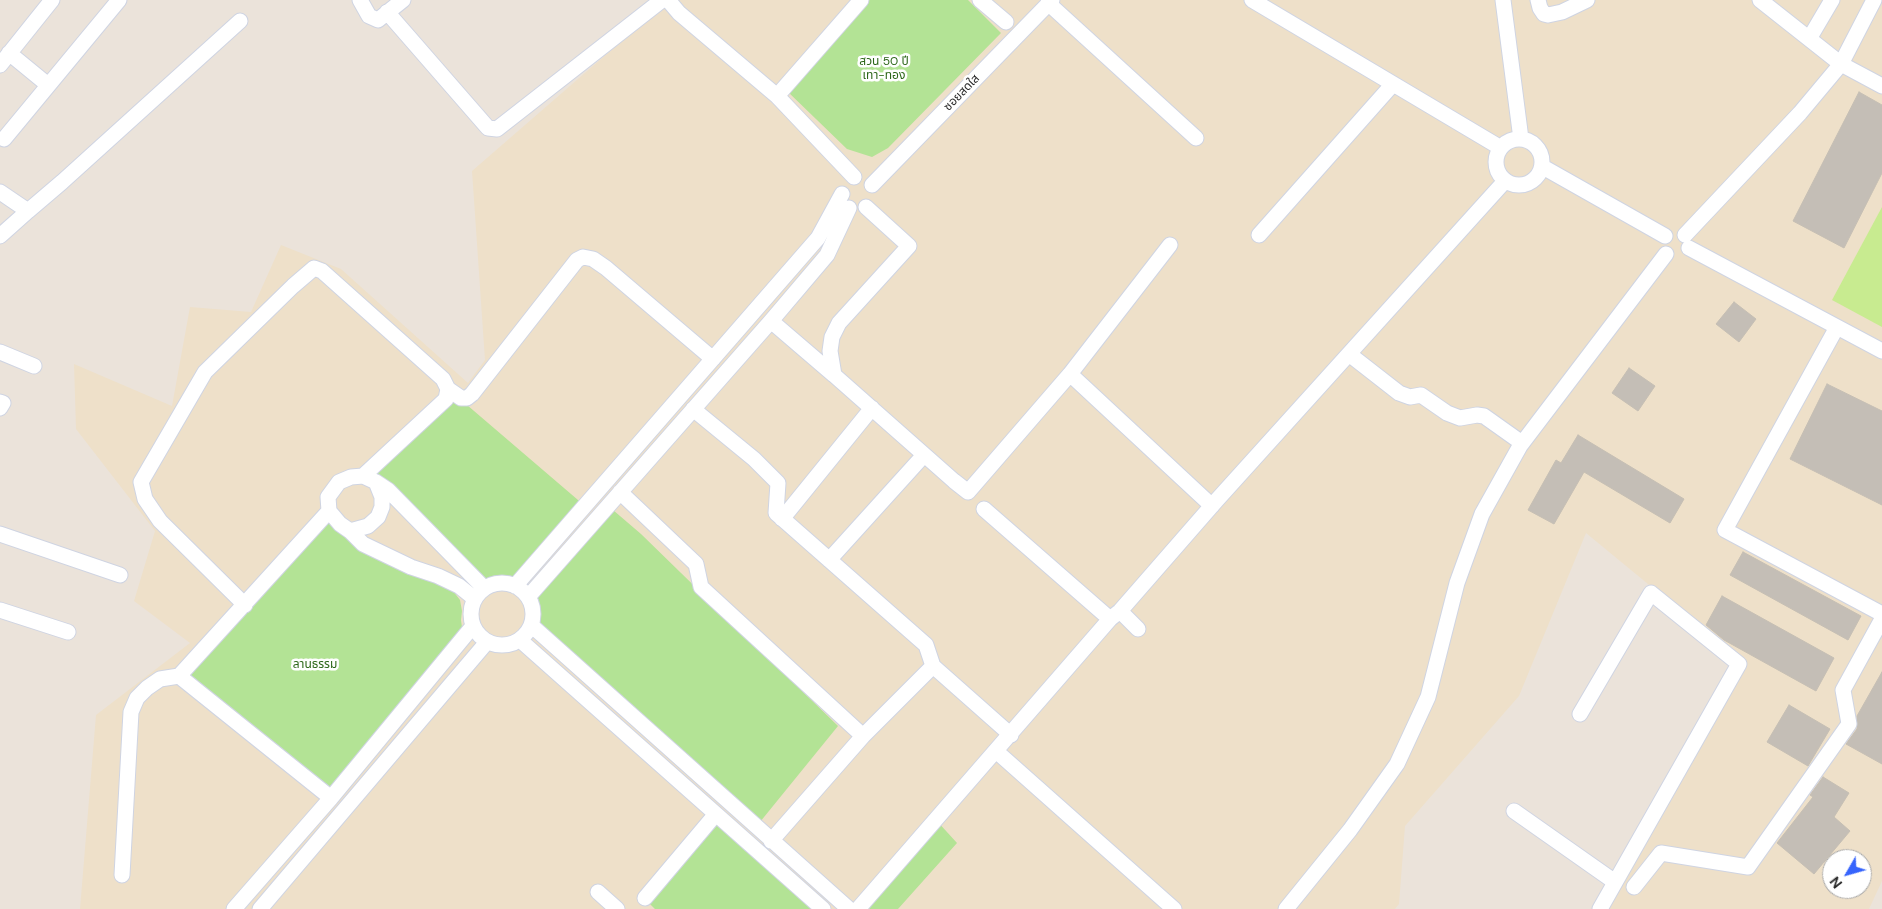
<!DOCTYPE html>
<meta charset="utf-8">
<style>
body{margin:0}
#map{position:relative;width:1882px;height:909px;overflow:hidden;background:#ebe3da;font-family:"DM Sans",sans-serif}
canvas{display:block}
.north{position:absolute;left:1822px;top:849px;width:50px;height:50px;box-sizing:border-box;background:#fff;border:1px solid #a9a9a9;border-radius:50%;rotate:232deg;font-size:14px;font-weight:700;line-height:20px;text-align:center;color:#292929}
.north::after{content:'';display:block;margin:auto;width:18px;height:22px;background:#3664fc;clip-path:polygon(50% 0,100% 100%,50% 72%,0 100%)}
</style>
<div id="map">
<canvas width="1882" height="909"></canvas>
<div class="north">N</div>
</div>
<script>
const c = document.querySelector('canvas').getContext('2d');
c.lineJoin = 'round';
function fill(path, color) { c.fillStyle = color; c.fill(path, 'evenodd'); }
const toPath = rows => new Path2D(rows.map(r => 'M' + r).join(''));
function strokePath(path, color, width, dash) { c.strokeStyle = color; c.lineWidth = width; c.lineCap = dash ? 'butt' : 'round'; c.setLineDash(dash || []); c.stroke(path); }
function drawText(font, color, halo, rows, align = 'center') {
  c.font = font + ' "DM Sans","Noto Sans Thai",sans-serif'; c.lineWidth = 5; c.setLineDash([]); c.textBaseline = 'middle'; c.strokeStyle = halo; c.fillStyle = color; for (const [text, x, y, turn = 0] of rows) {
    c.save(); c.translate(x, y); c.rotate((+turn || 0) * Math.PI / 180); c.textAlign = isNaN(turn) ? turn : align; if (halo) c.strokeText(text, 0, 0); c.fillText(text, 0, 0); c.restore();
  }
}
fill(toPath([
 [669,0,1882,0,1882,881,1869,909,1605,909,1744,663,1586,533,1519,696,1405,826,1399,904,1395,909,80,909,96,715,190,643,134,601,155,531,76,429,74,364,172,406,190,307,251,312,281,245,341,269,468,383,485,360,472,171],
 [1832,859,1862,859,1862,889,1832,889]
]), '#eee0c9');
fill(toPath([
 [868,0,968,0,1001,33,888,148,872,157,847,149,786,90],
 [453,393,585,506,520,581,486,583,367,472],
 [613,510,641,534,838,726,760,822,531,625,533,591],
 [327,518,453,591,460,600,462,611,461,620,463,635,325,794,179,676],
 [936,820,957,843,898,909,859,909],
 [716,821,814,909,655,909,649,903]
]), '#b3e395');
fill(toPath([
 [1882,207,1882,327,1832,300]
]), '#c8eb90');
const building = toPath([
 [1859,92,1882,105,1882,173,1844,248,1793,221,1859,92],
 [1734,302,1756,319,1739,342,1716,324,1734,302],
 [1629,368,1655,386,1638,411,1612,393,1629,368],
 [1827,384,1882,411,1882,505,1790,459,1827,384],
 [1578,435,1684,499,1670,523,1584,472,1554,524,1528,510,1556,460,1561,463,1578,435],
 [1743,552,1861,616,1848,640,1730,575,1743,552],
 [1722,596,1834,658,1816,691,1724,640,1706,625,1722,596],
 [1882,672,1882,764,1846,744,1857,729,1857,716,1882,672],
 [1789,705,1830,729,1808,766,1767,742,1789,705],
 [1823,777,1849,793,1834,817,1850,831,1814,874,1777,843,1813,797,1810,795,1823,777]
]);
fill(building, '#c4beb6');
strokePath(building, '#c6bfb4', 1);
const minor = toPath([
 [360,0,369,16,378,20,403,0],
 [668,0,679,13,777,96,854,177],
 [980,0,1006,22],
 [1252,0,1501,148],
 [1503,0,1521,139],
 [1538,0,1540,8,1544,14,1548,15,1562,12,1587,0],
 [1760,0,1841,64,1882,86],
 [1048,3,1196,138],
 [387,12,488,128,497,129,662,0],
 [1809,39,1832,0],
 [9,53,48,85],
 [0,65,52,0],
 [777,96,861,0],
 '1496 162a23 23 0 1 1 46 0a23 23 0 1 1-46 0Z',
 [4,139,119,0],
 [1543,167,1665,236],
 [872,185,1052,0],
 [0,192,28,211,62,182,240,21],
 [866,207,909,246,839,323,832,337,830,351,834,375,954,481,968,492,1070,374,1212,506],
 [1259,235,1393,84],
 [1685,235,1800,113,1841,64,1874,0],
 [0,236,28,211],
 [1689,248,1882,351],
 [771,321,834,375],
 [1837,327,1725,530,1882,614],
 [0,352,34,366],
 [1349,354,1399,393,1410,397,1421,395,1447,413,1460,418,1477,415,1484,416,1522,443],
 [1070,374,1170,245],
 [448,389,461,398,467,398,472,394,577,260,583,257,593,259,606,268,713,359],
 [0,402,3,403,0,408],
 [693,409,754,459,778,483,776,513,926,645,933,666,1011,735],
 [620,492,696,564,701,587,863,736],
 [984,509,1110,619],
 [782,519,872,408],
 [350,531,368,526,378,517,382,507,382,497,376,482],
 [0,534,120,575],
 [829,560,924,455],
 '471 614a31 31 0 1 1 62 0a31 31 0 1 1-62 0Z',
 [515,586,818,238,842,194],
 [528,597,771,321,827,255,849,208],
 [475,599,459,586,438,576,411,567,363,544,350,531,340,524,329,511,328,497,339,482,351,477,363,476,376,482,388,490,484,588],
 [245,605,160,521,145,499,141,482,205,372,293,286,314,268,322,271,443,379,448,389,446,399,363,476],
 [0,610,68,632],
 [1120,611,1138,629],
 [531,625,849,909],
 [520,640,823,909],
 [179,676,329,511],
 [1580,714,1651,593,1739,664,1600,909],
 [996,751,1174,909],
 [1514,811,1615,882],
 [771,841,863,736,933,666],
 [122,875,131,712,137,698,147,688,160,679,179,676,331,798],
 [1634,887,1661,853,1748,867,1849,724,1843,690,1882,619],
 [598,892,617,909],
 [645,898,715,815],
 [234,909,331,798,473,626],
 [260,909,487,642],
 [858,909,1110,619,1120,611,1216,501,1505,181],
 [1286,909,1350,830,1397,764,1428,697,1457,583,1482,514,1520,446,1666,254]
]);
strokePath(minor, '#cfd4e2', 17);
strokePath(minor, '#fff', 15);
drawText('12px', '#2c6618', '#fff', [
 ["สวน 50 ปี",884,62],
 ["เทา-ทอง",884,76],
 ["ลานธรรม",315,665]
]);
drawText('12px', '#292929', '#fff', [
 ["ซอยสดใส",962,93,-46]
]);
</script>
